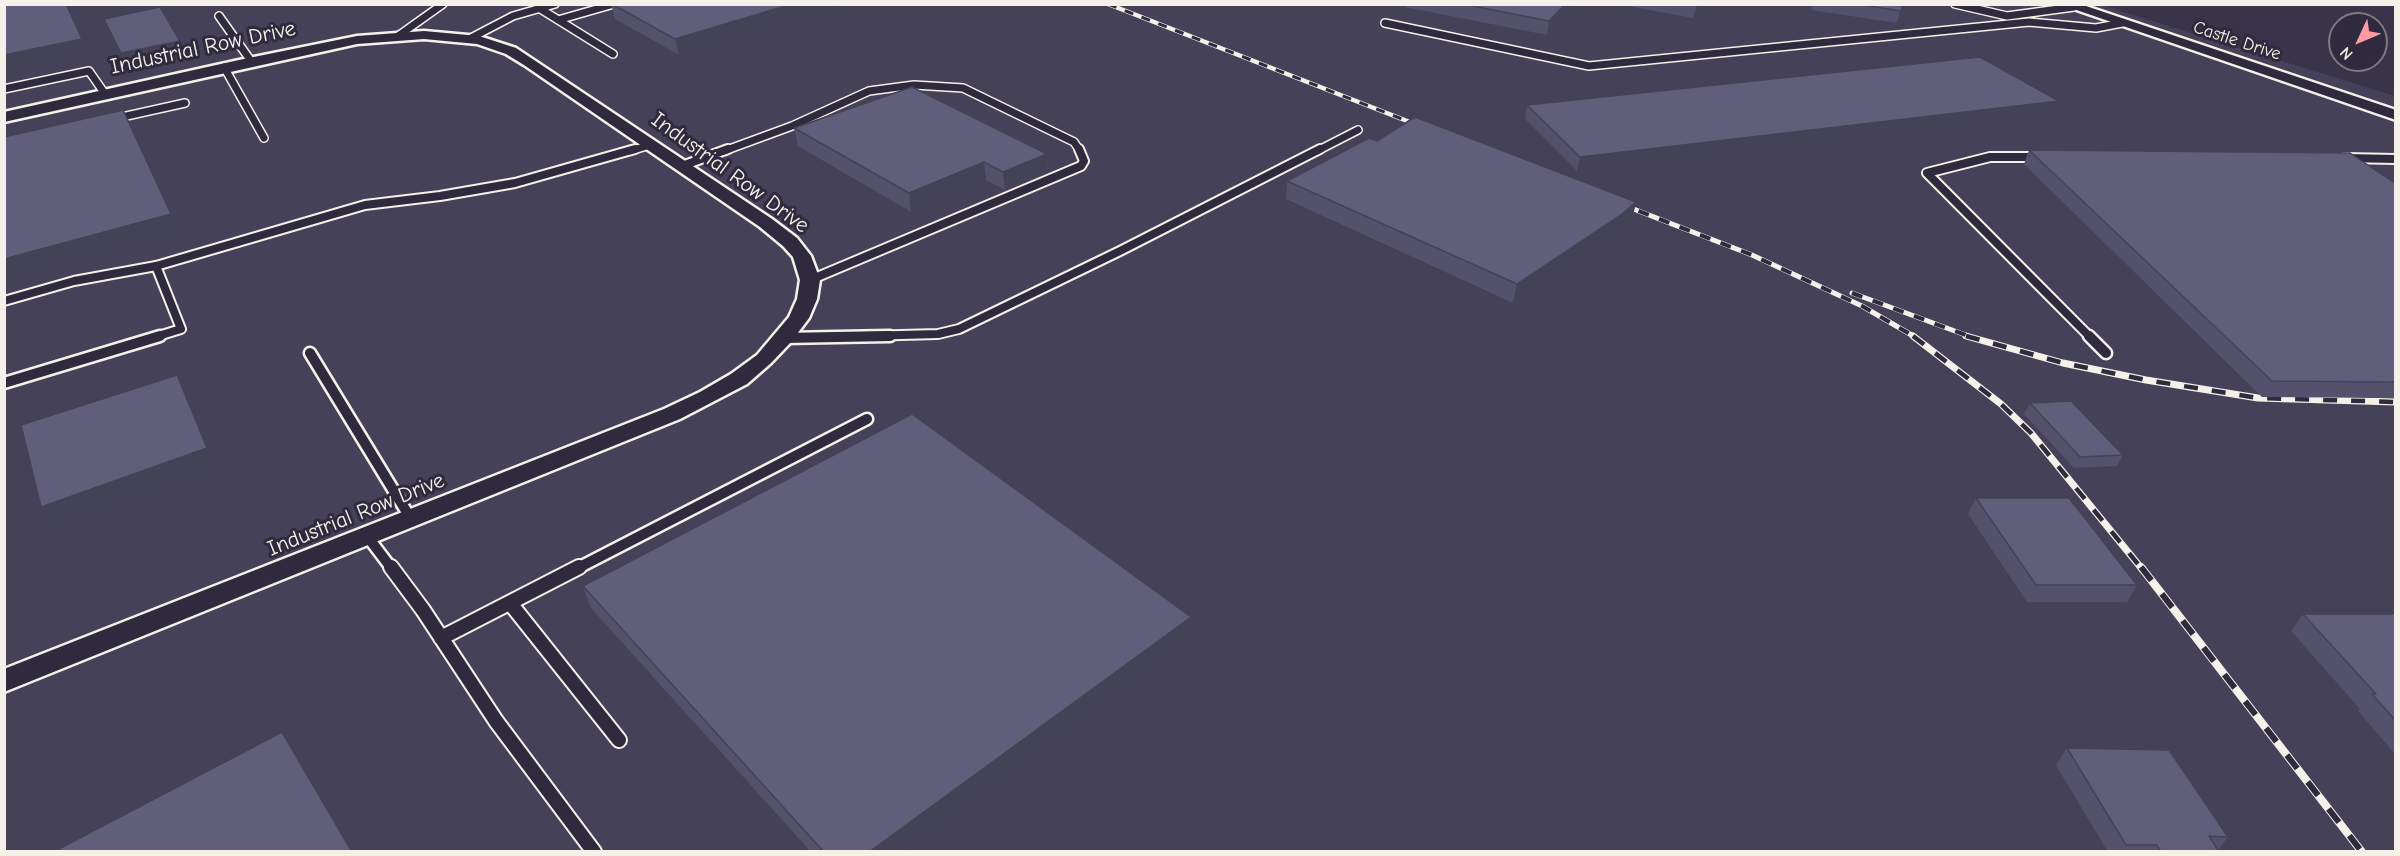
<!DOCTYPE html>
<style>
body{margin:0}
#map{position:relative;width:2400px;height:856px;overflow:hidden;background:#39344a;font-family:"Comic Neue",sans-serif}
canvas{display:block}
.frame{position:absolute;inset:0;border:6px solid #f4f1e8;pointer-events:none}
.north{position:absolute;left:2328px;top:12px;width:60px;height:60px;box-sizing:border-box;background:#2f2a3d;border:2px solid #7e7a81;border-radius:50%;rotate:226deg;font-size:16px;font-weight:700;line-height:24px;text-align:center;color:#f4f1e8}
.north::after{content:'';display:block;margin:auto;width:21px;height:27px;background:#ff9aa2;clip-path:polygon(50% 0,100% 100%,50% 72%,0 100%)}
</style>
<div id="map">
<canvas width="2400" height="856"></canvas>
<div class="frame"></div>
<div class="north">N</div>
</div>
<script>
const c = document.querySelector('canvas').getContext('2d');
c.lineJoin = 'round';
function fill(path, color) { c.fillStyle = color; c.fill(path, 'evenodd'); }
const toPath = rows => new Path2D(rows.map(r => 'M' + r).join(''));
function strokePath(path, color, width, dash) { c.strokeStyle = color; c.lineWidth = width; c.lineCap = dash ? 'butt' : 'round'; c.setLineDash(dash || []); c.stroke(path); }
function drawText(font, color, halo, rows, align = 'center') {
  c.font = font + ' "Comic Neue",sans-serif'; c.lineWidth = 6; c.setLineDash([]); c.textBaseline = 'middle'; c.strokeStyle = halo; c.fillStyle = color; for (const [text, x, y, turn = 0] of rows) {
    c.save(); c.translate(x, y); c.rotate((+turn || 0) * Math.PI / 180); c.textAlign = isNaN(turn) ? turn : align; if (halo) c.strokeText(text, 0, 0); c.fillText(text, 0, 0); c.restore();
  }
}
fill(toPath([
 [2098,4,2395,96,2395,851,5,852,5,5]
]), '#454159');
const laneFar3 = toPath([
 [1955,4,2007,16,2074,7],
 [539,8,613,54],
 [219,16,251,61],
 [558,20,614,4],
 [1385,23,1589,66,2029,22,2096,28,2122,23],
 [398,36,443,4],
 [469,39,513,16,555,4],
 [224,67,264,138],
 [4,89,89,71,105,94],
 [113,119,185,103],
 [630,151,650,145],
 [724,151,792,126,869,91,914,85,963,88,1074,142,1080,151],
 [1317,151,1358,130]
]);
const laneFar2 = toPath([
 [2041,157,1990,157,1927,173,2090,337],
 [2345,158,2396,159],
 [682,166,728,149],
 [810,280,1081,166,1084,161,1079,149],
 [4,301,74,281,156,266,365,205,440,196,515,183,635,149],
 [155,337,181,329,156,266],
 [826,337,938,334,959,329,1120,251,1320,149]
]);
const laneFar1 = toPath([
 [2089,336,2106,353],
 [784,338,890,336],
 [310,353,411,519],
 [4,383,160,336],
 [367,536,392,569],
 [576,569,867,419]
]);
const lane = toPath([
 [391,567,423,610,496,721,594,852],
 [510,603,619,740],
 [441,638,579,567]
]);
const street = toPath([
 [2059,4,2080,4,2396,110,2396,120,2059,4],
 [424,31,479,36,516,48,772,219,797,238,811,256,820,280,817,299,809,318,791,342,771,363,747,384,680,419,4,692,4,669,664,409,700,392,731,374,757,355,789,317,797,299,800,280,793,257,783,246,760,227,524,65,506,54,477,44,424,39,357,44,4,122,4,112,239,60,357,36,424,31]
]);
strokePath(laneFar3, '#f4f1e8', 10);
strokePath(laneFar2, '#f4f1e8', 12);
strokePath(laneFar1, '#f4f1e8', 15);
strokePath(lane, '#f4f1e8', 18);
strokePath(street, '#f4f1e8', 5);
strokePath(laneFar3, '#2f2a3d', 7);
strokePath(laneFar2, '#2f2a3d', 8);
strokePath(laneFar1, '#2f2a3d', 10);
strokePath(lane, '#2f2a3d', 14);
fill(street, '#2f2a3d');
const railFar3 = toPath([
 [1108,4,1425,128]
]);
const railFar2 = toPath([
 [1618,203,1752,255,1862,306,1915,337],
 [1852,293,1971,337]
]);
const railFar1 = toPath([
 [1913,336,2001,404,2031,433,2142,569],
 [1966,336,2063,363,2146,380,2258,398,2396,402]
]);
const rail = toPath([
 [2141,567,2362,852]
]);
strokePath(railFar3, '#f4f1e8', 4.5);
strokePath(railFar2, '#f4f1e8', 5);
strokePath(railFar1, '#f4f1e8', 7);
strokePath(rail, '#f4f1e8', 8);
strokePath(railFar3, '#2f2a3d', 3, [9]);
strokePath(railFar2, '#2f2a3d', 4, [11]);
strokePath(railFar1, '#2f2a3d', 4.5, [14]);
strokePath(rail, '#2f2a3d', 6, [17]);
fill(toPath([
 [611,4,846,4,679,55,615,19],
 [1405,4,1576,4,1547,35,1405,7],
 [1617,4,1704,4,1693,18],
 [1812,4,1902,4,1897,23,1811,10],
 [2059,101,2054,114,1577,171,1525,119,1527,105],
 [794,128,1047,154,1048,172,1005,190,986,180,911,212,798,146],
 [1377,141,1636,202,1632,220,1618,232,1513,303,1286,199,1287,181],
 [2029,150,2396,184,2396,398,2262,397,2024,164],
 [2030,403,2123,455,2117,466,2074,468,2024,414],
 [1976,498,2137,585,2127,602,2027,602,1968,514],
 [583,586,1191,638,904,852,811,852,591,608],
 [2303,614,2396,614,2396,755,2358,711,2360,709,2291,631],
 [2067,748,2228,837,2218,850,2219,852,2108,852,2056,765]
]), '#53516b');
fill(toPath([
 [66,4,67,4,90,55,4,74,4,55],
 [792,4,846,4,679,55,675,39],
 [1565,4,1576,4,1547,35,1549,21],
 [1704,4,1693,18,1697,5],
 [180,41,186,53,128,66,121,53],
 [2059,101,2054,114,1577,171,1580,157],
 [123,110,132,127,180,233,4,282,4,259],
 [1047,154,1048,172,1005,190,1003,172],
 [984,162,986,180,911,212,909,193],
 [1636,202,1632,220,1618,232,1513,303,1517,284],
 [177,375,189,395,219,469,56,528,41,507],
 [1191,617,1191,638,904,852,869,852],
 [282,732,296,754,354,852,352,852]
]), '#444257');
const building = toPath([
 [4,4,66,4,82,39,4,55,4,4],
 [612,4,792,4,675,39,612,4],
 [1463,4,1565,4,1549,21,1463,4],
 [1856,4,1902,4,1901,11,1856,4],
 [160,7,180,41,121,53,104,19,160,7],
 [1980,57,2059,101,1580,157,1527,105,1980,57],
 [912,87,1047,154,1003,172,984,162,909,193,794,128,912,87],
 [123,110,171,214,4,259,4,137,123,110],
 [1415,117,1636,202,1622,214,1517,284,1287,181,1369,138,1377,141,1415,117],
 [2029,150,2350,153,2396,184,2396,382,2272,381,2029,150],
 [177,375,207,448,41,507,21,425,177,375],
 [2071,401,2123,455,2080,457,2030,403,2071,401],
 [912,414,1191,617,869,852,824,852,583,586,912,414],
 [1976,498,2069,498,2137,585,2036,585,1976,498],
 [2303,614,2396,614,2396,721,2372,694,2376,694,2303,614],
 [282,732,352,852,53,852,282,732],
 [2067,748,2169,750,2228,837,2209,836,2219,852,2161,852,2157,845,2126,845,2067,748]
]);
fill(building, '#615e7c');
strokePath(building, '#444257', 1.5);
drawText('18px', '#f4f1e8', '#2f2a3d', [
 ["Castle Drive",2237,41,18]
]);
drawText('22px', '#f4f1e8', '#2f2a3d', [
 ["Industrial Row Drive",203,48,-12],
 ["Industrial Row Drive",730,173,36],
 ["Industrial Row Drive",356,515,-22]
]);
</script>
